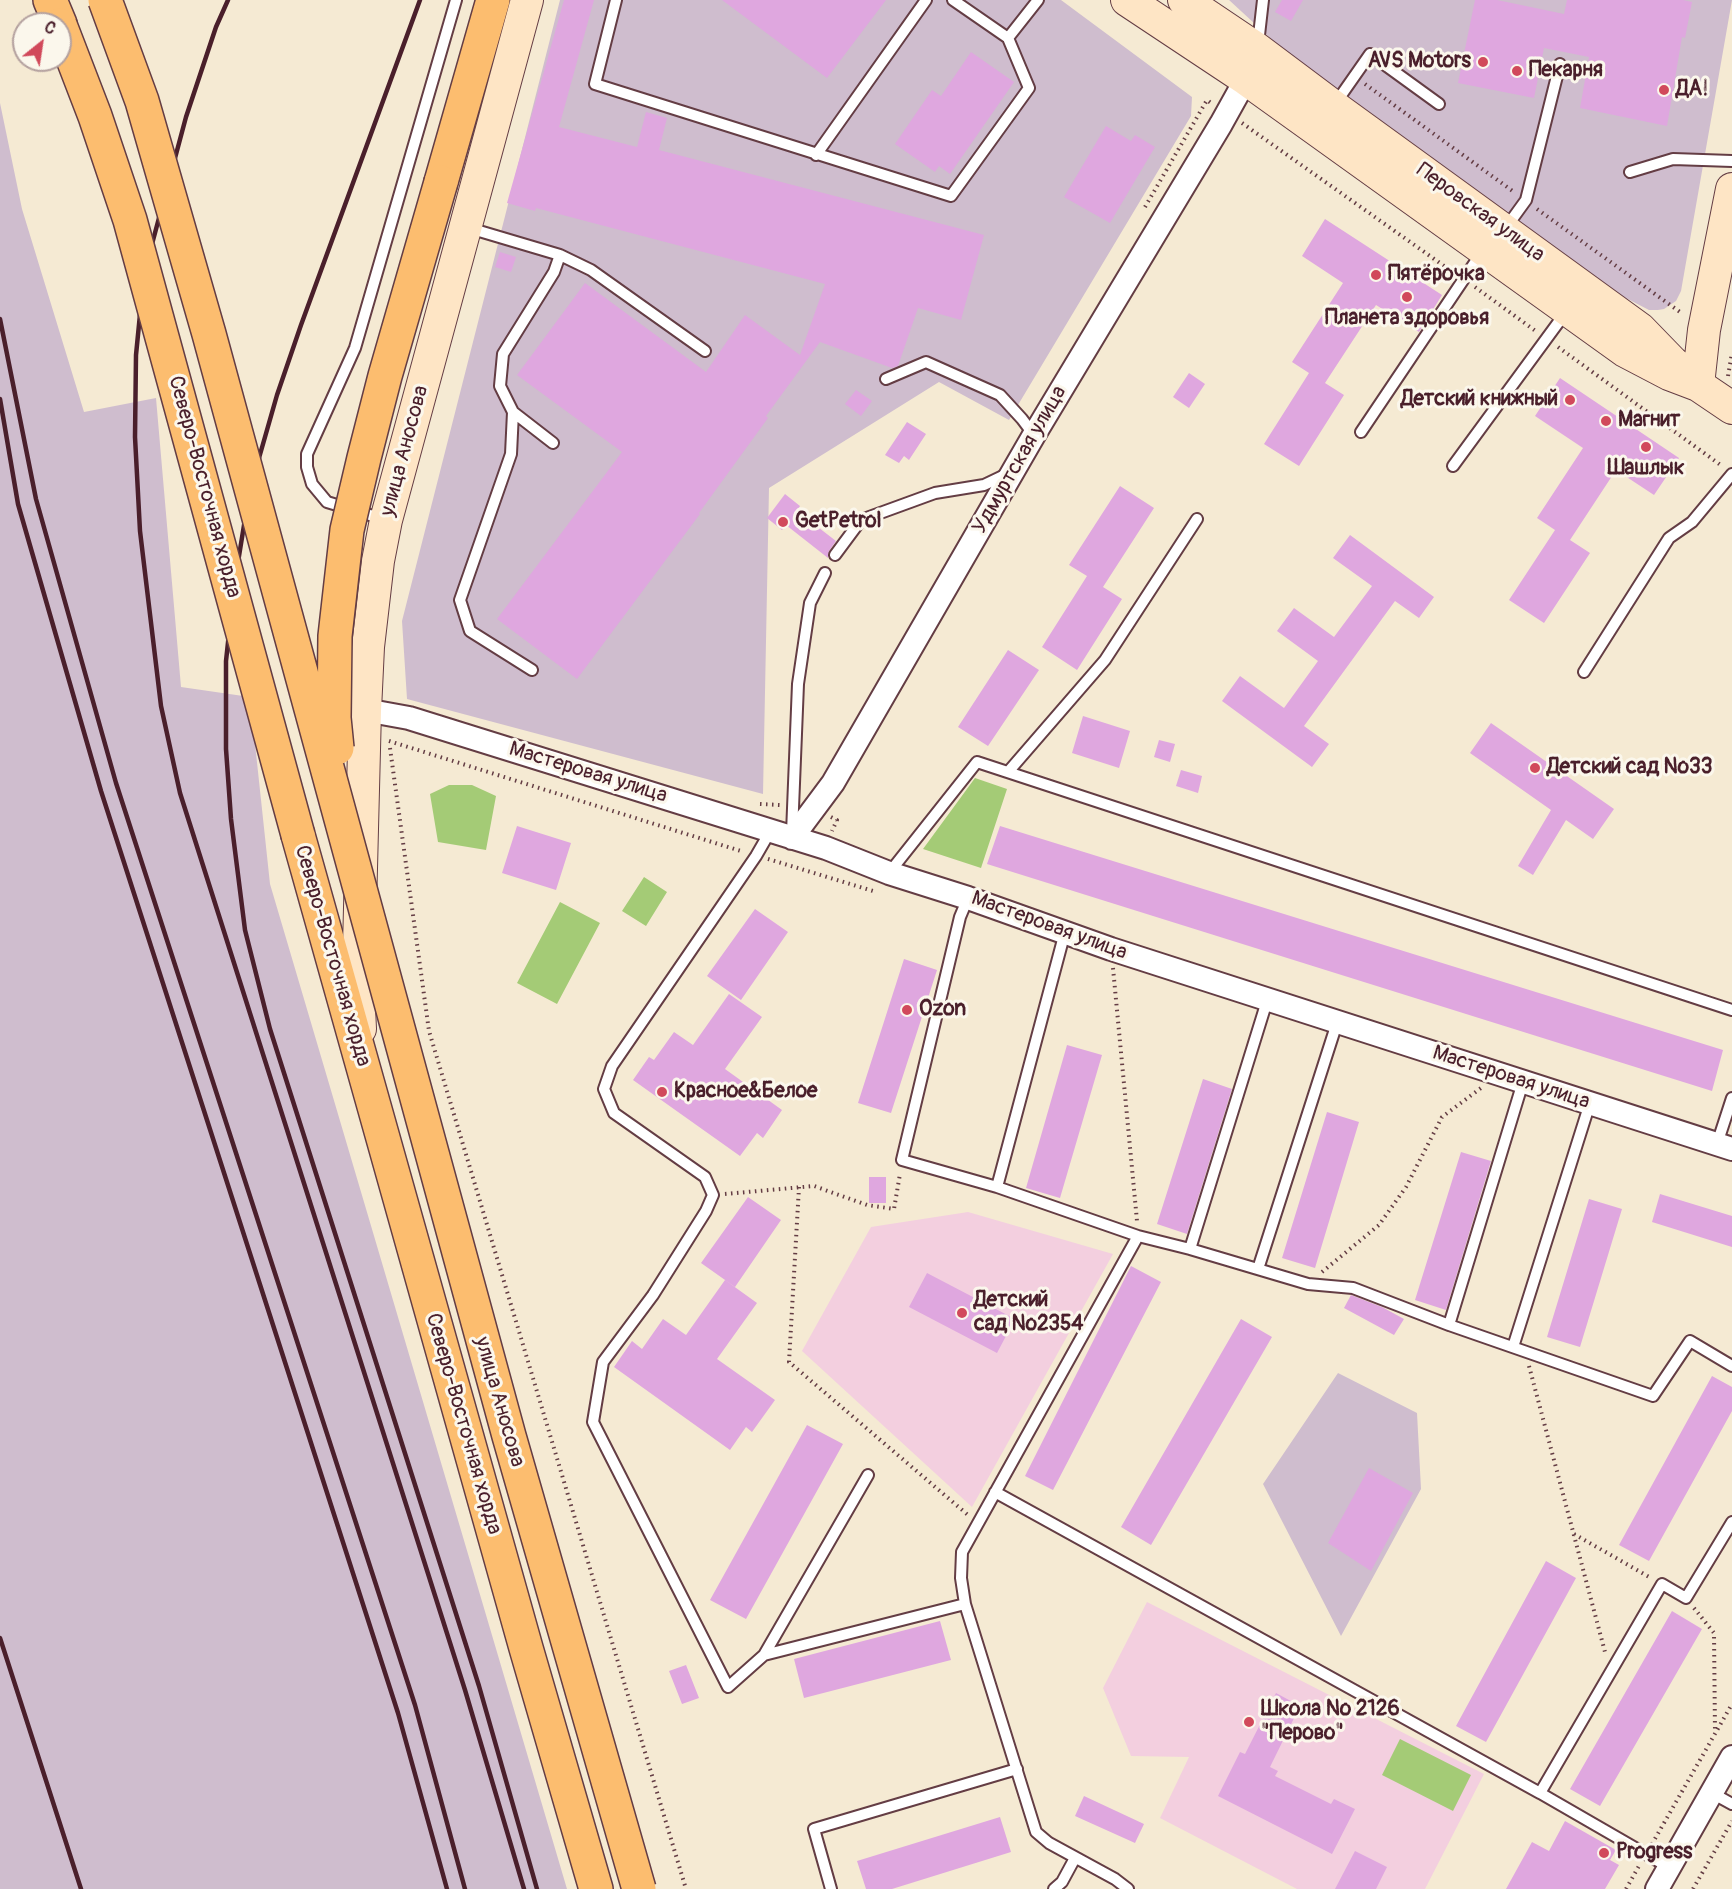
<!DOCTYPE html>
<meta charset="utf-8">
<style>
body{margin:0}
#map{position:relative;width:1732px;height:1889px;overflow:hidden;background:#f5ead3;font-family:Pangolin,sans-serif}
canvas{display:block}
.north{position:absolute;left:12px;top:12px;width:60px;height:60px;box-sizing:border-box;background:#fbf7ec;border:2px solid #b4a19f;border-radius:50%;rotate:30deg;font-size:16px;font-weight:700;line-height:24px;text-align:center;color:#4a1f2b}
.north::after{content:'';display:block;margin:auto;width:21px;height:27px;background:#d1495b;clip-path:polygon(50% 0,100% 100%,50% 72%,0 100%)}
</style>
<div id="map">
<canvas width="1732" height="1889"></canvas>
<div class="north">С</div>
</div>
<script>
const c = document.querySelector('canvas').getContext('2d');
c.lineJoin = 'round';
function fill(path, color) { c.fillStyle = color; c.fill(path, 'evenodd'); }
const toPath = rows => new Path2D(rows.map(r => 'M' + r).join(''));
function strokePath(path, color, width, dash) { c.strokeStyle = color; c.lineWidth = width; c.lineCap = dash ? 'butt' : 'round'; c.setLineDash(dash || []); c.stroke(path); }
function drawText(font, color, halo, rows, align = 'center') {
  c.font = font + ' Pangolin,sans-serif'; c.lineWidth = 6; c.setLineDash([]); c.textBaseline = 'middle'; c.strokeStyle = halo; c.fillStyle = color; for (const [text, x, y, turn = 0] of rows) {
    c.save(); c.translate(x, y); c.rotate((+turn || 0) * Math.PI / 180); c.textAlign = isNaN(turn) ? turn : align; if (halo) c.strokeText(text, 0, 0); c.fillText(text, 0, 0); c.restore();
  }
}
fill(toPath([
 [968,1212,1113,1254,972,1507,802,1351,871,1227],
 [1147,1602,1484,1774,1425,1889,1297,1889,1160,1818,1189,1757,1131,1756,1103,1688]
]), '#f3cfdf');
fill(toPath([
 [560,0,1061,0,1192,97,1191,116,1009,420,939,382,769,488,763,794,407,699,402,621],
 [1229,0,1732,0,1681,291,1676,301,1664,309,1658,310,1649,310,1624,297,1280,47],
 [0,103,22,209,84,412,156,398,181,687,250,697,270,884,567,1889,0,1889],
 [1338,1373,1417,1413,1421,1489,1341,1636,1263,1484]
]), '#cfbdce');
fill(toPath([
 [975,778,1007,789,981,868,923,849],
 [449,785,472,785,496,796,486,850,438,842,430,794],
 [644,877,667,892,646,926,622,911],
 [560,902,600,923,557,1004,517,983],
 [1400,1739,1471,1775,1453,1811,1382,1775]
]), '#a4cb76');
fill(toPath([
 [564,0,594,0,559,127,637,147,646,112,667,118,659,150,984,235,961,320,918,308,898,366,892,368,820,342,766,416,768,418,699,513,700,514,577,679,497,619,622,452,517,375,585,283,706,372,745,315,800,355,825,284,536,208,535,211,507,203],
 [722,0,886,0,827,78],
 [1282,0,1303,0,1291,21,1275,12],
 [1475,0,1497,0,1564,14,1567,0,1683,0,1692,2,1685,38,1682,37,1667,126,1580,108,1589,57,1544,48,1534,98,1458,83],
 [971,52,1014,82,950,174,939,166,935,172,895,144,932,90,941,96],
 [1106,126,1131,141,1135,135,1155,147,1110,223,1064,197],
 [1325,219,1442,295,1419,332,1376,305,1325,383,1344,395,1299,466,1264,444,1309,373,1292,362,1343,283,1302,256],
 [500,252,516,257,511,272,495,267],
 [1189,373,1205,384,1189,408,1173,397],
 [1560,378,1679,458,1654,495,1616,470,1570,540,1590,553,1544,623,1509,600,1555,530,1537,518,1583,448,1535,416],
 [856,390,872,401,861,416,845,404],
 [907,422,926,434,909,460,904,456,899,463,885,455],
 [1120,486,1154,508,1103,587,1122,599,1077,670,1042,647,1087,576,1069,565],
 [785,494,800,506,797,511,836,541,829,551,828,558,786,525,782,530,767,518],
 [1350,535,1434,597,1419,618,1395,601,1304,726,1329,744,1312,767,1222,701,1240,676,1284,708,1318,661,1277,631,1294,608,1334,637,1372,586,1333,558],
 [1008,650,1039,670,988,746,958,727],
 [1083,716,1130,731,1119,768,1072,753],
 [1491,723,1614,809,1593,839,1566,820,1533,875,1518,866,1551,810,1470,753],
 [1159,740,1175,744,1170,762,1154,757],
 [1181,770,1202,776,1198,793,1176,786],
 [517,826,571,843,556,890,502,873],
 [1000,826,1723,1050,1712,1091,987,864],
 [755,909,788,932,741,1000,707,976],
 [904,959,937,970,891,1113,858,1103],
 [729,994,762,1017,725,1069,782,1110,763,1138,757,1133,740,1156,633,1080,649,1057,654,1060,674,1032,693,1045],
 [1067,1045,1102,1055,1060,1198,1026,1188],
 [1203,1079,1232,1089,1187,1234,1157,1224],
 [1327,1112,1359,1122,1315,1268,1282,1258],
 [1461,1152,1491,1161,1446,1310,1415,1300],
 [869,1177,886,1177,886,1203,869,1203],
 [1660,1194,1732,1216,1732,1247,1652,1222],
 [748,1197,781,1220,735,1287,701,1263],
 [1589,1199,1622,1209,1580,1347,1547,1337],
 [1131,1266,1161,1282,1053,1490,1025,1476],
 [927,1273,1015,1319,997,1353,909,1307],
 [725,1280,757,1303,717,1359,775,1400,752,1432,746,1427,730,1450,614,1367,632,1341,642,1349,663,1319,686,1335],
 [1351,1295,1382,1307,1404,1319,1394,1335,1344,1308],
 [1241,1319,1272,1337,1151,1545,1121,1527],
 [1712,1376,1732,1387,1732,1411,1649,1561,1619,1545],
 [807,1425,843,1444,746,1619,710,1600],
 [1369,1468,1413,1493,1371,1571,1328,1543],
 [1546,1561,1576,1578,1486,1742,1456,1726],
 [1672,1611,1702,1629,1600,1806,1570,1789],
 [940,1621,951,1660,804,1698,794,1659],
 [686,1665,699,1698,682,1704,669,1671],
 [1276,1693,1300,1706,1270,1767,1278,1771,1275,1776,1331,1804,1334,1799,1355,1809,1332,1854,1218,1796,1240,1752,1245,1754],
 [1084,1796,1144,1824,1135,1843,1075,1816],
 [1000,1817,1011,1852,892,1889,866,1889,857,1861],
 [1565,1821,1616,1850,1610,1860,1619,1865,1605,1889,1506,1889,1532,1842,1549,1851],
 [1355,1851,1387,1867,1376,1889,1335,1889]
]), '#dfa7df');
const lane = toPath([
 [616,0,595,84,951,196,1029,88,1008,38],
 [953,0,1008,38,1038,0],
 [1258,44,1263,0],
 [1335,104,1370,54,1439,104],
 [816,155,926,0],
 [1630,172,1673,159,1732,161],
 [469,228,560,255,554,272,503,354,500,386,513,412,553,443],
 [1505,229,1526,200,1560,64],
 [560,255,591,270,705,351],
 [886,379,926,362,1000,395,1022,419,1034,435],
 [513,412,511,454,460,600,470,631,532,670],
 [1361,432,1482,252],
 [1453,466,1566,312],
 [383,519,327,502,312,484,307,467,307,454,355,348,456,0],
 [835,555,861,520,935,493,984,485,1007,474],
 [1584,672,1669,538,1692,522,1732,474],
 [1008,772,1105,660,1197,519],
 [771,830,756,856,612,1066,604,1089,614,1113,705,1177,713,1195,706,1211,653,1295,603,1362,593,1422,728,1687,764,1655,965,1604,961,1578,962,1552,1138,1236],
 [792,833,798,684,810,603,825,573],
 [889,873,977,762,1732,1010],
 [968,898,960,917,902,1160,997,1187,1138,1236,1190,1249,1308,1284,1353,1288,1449,1325,1653,1396,1690,1341,1732,1366],
 [1717,1144,1732,1098],
 [997,1187,1065,932],
 [1190,1249,1267,1001],
 [1258,1269,1337,1023],
 [1449,1325,1523,1082],
 [1513,1347,1590,1103],
 [995,1492,1540,1793],
 [965,1604,1036,1832,1049,1843,1115,1879,1128,1889],
 [764,1655,868,1475],
 [1712,1793,1732,1804],
 [1670,1868,1540,1793,1662,1584,1686,1598,1732,1522],
 [831,1889,814,1829,1017,1769],
 [1054,1889,1062,1882,1075,1858]
]);
const street = toPath([
 [365,710,409,718,826,848,889,873,968,898,1111,949,1732,1149],
 [792,838,833,783,1034,435,1221,124,1246,79],
 [1657,1889,1732,1757]
]);
const secondary = toPath([
 [1127,0,1246,79,1625,351,1669,374,1698,385],
 [1184,0,1257,49,1333,106,1640,329,1672,362,1698,385,1732,408],
 [1698,385,1704,330,1732,189],
 [360,1029,358,987,365,710,368,647,378,561,386,520,527,0]
]);
const primary = toPath([
 [50,0,60,24],
 [441,182,493,0],
 [298,835,526,1648,596,1889]
]);
strokePath(lane, '#643d44', 14);
strokePath(street, '#643d44', 26);
strokePath(secondary, '#643d44', 34);
strokePath(primary, '#643d44', 36);
strokePath(toPath([
 [1365,84,1514,192],
 [1242,123,1454,273],
 [1145,207,1207,100,1211,103],
 [1537,209,1680,312],
 [1475,287,1537,332],
 [1558,347,1722,466],
 [1728,376,1732,353],
 [389,741,744,852],
 [390,748,429,1031,686,1889],
 [760,804,780,805],
 [831,817,837,820,832,831],
 [768,859,873,891],
 [1113,968,1137,1221],
 [799,1187,789,1362,968,1515],
 [725,1194,814,1186,867,1205,894,1209,900,1174],
 [1322,1272,1379,1225,1406,1187,1442,1117,1481,1088],
 [1529,1366,1605,1652],
 [1574,1534,1651,1578],
 [1694,1608,1714,1633,1715,1732],
 [1652,1844,1732,1704],
 [1626,1889,1639,1866],
 [1693,1889,1732,1821]
]), '#643d44', 4, [1.5, 4.5]);
strokePath(lane, '#fff', 10);
strokePath(street, '#fff', 22);
strokePath(secondary, '#fee5c5', 32);
strokePath(primary, '#fcbd6f', 33);
strokePath(toPath([
 [228,0,216,27,186,117,144,274,136,355,135,437,140,531,161,706,180,793,465,1690,524,1889],
 [420,0,301,325,277,395,259,458,245,519,234,587,226,661,226,749,231,819,245,930,270,1029,479,1686,537,1889],
 [0,319,36,499,116,783,415,1705,465,1889],
 [0,399,18,504,101,791,398,1713,447,1889],
 [0,1638,81,1889]
]), '#4a1f2b', 4.5);
const primaryBridge = toPath([
 [105,0,142,101,209,334,509,1436,639,1889],
 [60,25,95,116,130,220,298,835],
 [337,748,334,718,335,636,347,530,364,458,385,376,441,182]
]);
strokePath(primaryBridge, '#643d44', 36, []);
strokePath(primaryBridge, '#fcbd6f', 33);
for (const [x, y, r, color] of [
 [1483,62,6,"#d1495b"],
 [1517,71,6,"#d1495b"],
 [1664,90,6,"#d1495b"],
 [1376,275,6,"#d1495b"],
 [1407,297,6,"#d1495b"],
 [1570,400,6,"#d1495b"],
 [1606,421,6,"#d1495b"],
 [1646,447,6,"#d1495b"],
 [783,522,6,"#d1495b"],
 [1535,768,6,"#d1495b"],
 [907,1010,6,"#d1495b"],
 [662,1092,6,"#d1495b"],
 [962,1313,6,"#d1495b"],
 [1249,1722,6,"#d1495b"],
 [1604,1853,6,"#d1495b"]
]) { const dot = new Path2D(); dot.arc(x, y, r, 0, 2 * Math.PI); c.fillStyle = color; c.fill(dot); strokePath(dot, '#fbf7ec', 2); }
drawText('bold 21px', '#4a1f2b', '#fbf7ec', [
 ["AVS Motors",1471,62,"right"],
 ["Пекарня",1529,71],
 ["ДА!",1676,90],
 ["Пятёрочка",1388,275],
 ["Планета здоровья",1407,319,"center"],
 ["Детский книжный",1558,400,"right"],
 ["Магнит",1618,421],
 ["Шашлык",1646,469,"center"],
 ["GetPetrol",795,522],
 ["Детский сад №33",1547,768],
 ["Ozon",919,1010],
 ["Красное&Белое",674,1092],
 ["Детский",974,1301],
 ["сад №2354",974,1325],
 ["Школа № 2126",1261,1710],
 ["\"Перово\"",1261,1734],
 ["Progress",1616,1853]
], 'left');
drawText('21px', '#4a1f2b', '#fbf7ec', [
 ["Перовская улица",1480,213,36],
 ["улица Аносова",405,451,-75],
 ["Удмуртская улица",1020,460,-60],
 ["Северо-Восточная хорда",204,487,75],
 ["Мастеровая улица",588,773,17],
 ["Мастеровая улица",1049,926,20],
 ["Северо-Восточная хорда",332,956,74],
 ["Мастеровая улица",1511,1078,18],
 ["улица Аносова",499,1402,74],
 ["Северо-Восточная хорда",463,1424,74]
]);
</script>
